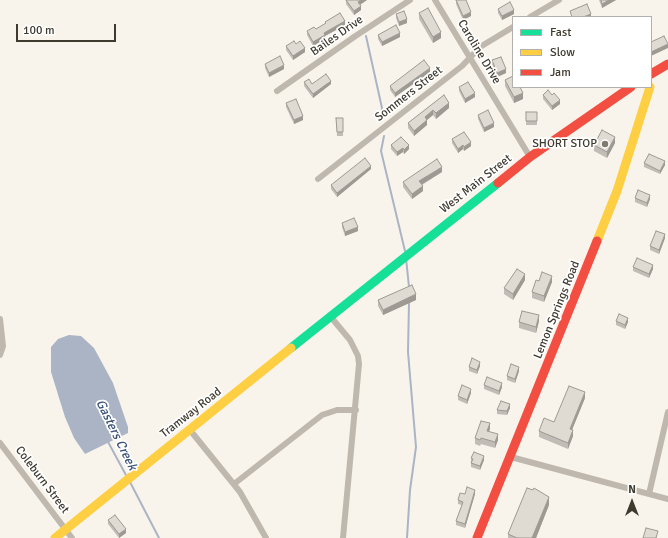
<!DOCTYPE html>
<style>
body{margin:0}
#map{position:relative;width:668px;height:538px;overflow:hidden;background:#f8f4eb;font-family:Signika,sans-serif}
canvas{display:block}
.legend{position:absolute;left:512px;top:16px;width:140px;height:72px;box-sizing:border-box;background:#fff;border:1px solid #b2b0ac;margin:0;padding:5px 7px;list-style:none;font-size:12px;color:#3f3a2f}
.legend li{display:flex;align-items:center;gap:8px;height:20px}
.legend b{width:20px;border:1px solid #b2b0ac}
.north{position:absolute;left:612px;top:482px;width:40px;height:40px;-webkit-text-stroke:3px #fff;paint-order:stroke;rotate:0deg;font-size:11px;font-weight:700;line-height:16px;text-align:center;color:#3f3a2f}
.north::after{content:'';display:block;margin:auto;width:14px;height:18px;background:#3f3a2f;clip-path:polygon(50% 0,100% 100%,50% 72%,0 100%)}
.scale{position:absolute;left:16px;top:24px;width:100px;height:18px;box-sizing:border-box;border:2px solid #3f3a2f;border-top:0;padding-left:5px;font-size:12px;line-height:14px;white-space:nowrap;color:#3f3a2f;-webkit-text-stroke:3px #fff;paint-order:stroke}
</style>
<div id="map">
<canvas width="668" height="538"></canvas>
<ul class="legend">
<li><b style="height:5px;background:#16e098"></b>Fast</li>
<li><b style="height:5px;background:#ffcf43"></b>Slow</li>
<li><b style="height:5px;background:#f24e42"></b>Jam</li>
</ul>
<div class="north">N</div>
<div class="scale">100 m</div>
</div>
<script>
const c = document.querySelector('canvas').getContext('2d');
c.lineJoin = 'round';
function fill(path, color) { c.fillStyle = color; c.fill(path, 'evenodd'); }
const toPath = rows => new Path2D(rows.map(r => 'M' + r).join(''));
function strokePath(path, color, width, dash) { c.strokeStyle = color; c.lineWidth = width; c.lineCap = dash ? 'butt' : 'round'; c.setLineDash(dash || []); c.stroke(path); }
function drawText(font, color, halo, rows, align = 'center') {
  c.font = font + ' Signika,sans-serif'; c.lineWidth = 3.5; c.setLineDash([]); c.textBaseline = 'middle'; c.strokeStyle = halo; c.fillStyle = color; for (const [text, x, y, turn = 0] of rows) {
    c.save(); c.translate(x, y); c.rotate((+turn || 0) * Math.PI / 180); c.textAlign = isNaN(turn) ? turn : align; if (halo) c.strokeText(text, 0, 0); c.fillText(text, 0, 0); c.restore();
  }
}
fill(toPath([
 [69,335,81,336,94,348,113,383,128,427,128,433,85,454,74,438,65,417,51,372,51,347,58,339]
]), '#abb4c4');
strokePath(toPath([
 [366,36,382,108,381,121],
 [384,136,381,151,405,251],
 [406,258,409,287],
 [107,440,127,477],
 [130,482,159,538],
 [407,538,410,490,416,447,408,352,409,302]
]), '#abb4c4', 2);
strokePath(toPath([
 [435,0,530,157],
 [530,17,559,0],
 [277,91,354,37,410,0],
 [318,179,462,66,480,47,513,27],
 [330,316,350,340,358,356,359,364,343,538],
 [0,319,3,346,0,355],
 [190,430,240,492,266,538],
 [0,443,72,538],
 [511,457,668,499],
 [234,484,322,415,337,410,356,410],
 [649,494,668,412]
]), '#bfb8ae', 6);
strokePath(toPath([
 [291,348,498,183]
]), '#16e098', 9);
strokePath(toPath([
 [597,241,617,191,650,87],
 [55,538,291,348]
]), '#ffcf43', 9);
strokePath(toPath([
 [651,74,668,64],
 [498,183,530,157,631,87],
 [477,538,597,241]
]), '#f24e42', 9);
fill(toPath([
 [346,0,367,0,360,5,361,10,354,15,346,4],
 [456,0,471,16,463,20,456,4],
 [599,0,616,0,602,8],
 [498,9,514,14,502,20,498,13],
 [419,13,441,38,433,43,419,19],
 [396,14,407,23,399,26,396,18],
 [325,22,345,25,325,36,325,39,313,46,307,35,307,31,316,29,325,24],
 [378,35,400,37,382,46,378,39],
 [296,44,305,52,293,60,286,50,286,46],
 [492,60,506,73,497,77,492,64],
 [265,64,284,69,269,77,265,68],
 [430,72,395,97,390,90,390,86],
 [505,80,523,99,514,103,505,86],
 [304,82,312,84,331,84,313,98,304,86],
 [459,87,475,97,465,103,459,91],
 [444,95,449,108,436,119,433,115,427,120,427,125,414,136,408,128,408,123],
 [543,95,560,104,552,110,543,99],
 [286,103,303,120,294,124,286,107],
 [526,112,537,112,537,125,526,125],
 [478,115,494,127,484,132,478,119],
 [336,118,343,118,343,136,337,136],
 [452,139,471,146,464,151,463,149,458,153,452,143],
 [615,143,607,158,594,151,594,145],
 [391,145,409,149,404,154,403,152,397,156,391,149],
 [644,163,665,165,660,174,644,167],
 [371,169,337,197,331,189,331,185],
 [442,172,422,185,423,191,412,199,403,187,403,182],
 [635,198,650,199,647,207,635,202],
 [342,223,358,231,345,236,342,227],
 [665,238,659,254,650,250,650,246],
 [633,267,653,269,649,278,633,271],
 [525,280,513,300,504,294,504,288],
 [539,281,552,282,544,302,532,298,532,292],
 [378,300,416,300,383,315,378,306],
 [539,321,536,333,519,328,519,322],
 [616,321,628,322,625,329,616,325],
 [480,366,477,374,469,371,469,367],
 [519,371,515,383,507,380,507,376],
 [484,385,502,387,499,395,484,389],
 [471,393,467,404,458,400,458,396],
 [585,398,572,429,573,436,568,449,539,437,539,431,554,422],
 [510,408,507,415,497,414,497,410],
 [490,429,489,431,498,440,495,448,481,444,480,446,475,444,475,438],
 [471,458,484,460,480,470,471,467],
 [465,494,475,494,465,528,456,525,456,521,462,505,458,504,458,500],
 [549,505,536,538,508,538,508,534],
 [108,520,126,533,119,538,108,524]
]), '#c1bcb5');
fill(toPath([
 [361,0,367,0,358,6,358,2],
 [609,0,616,0,602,8,602,4],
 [361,6,361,10,354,15,354,11],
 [514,10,514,14,502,20,502,16],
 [471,12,471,16,463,20,463,16],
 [591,14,591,17,583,17],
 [407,19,407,23,399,26,399,22],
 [345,21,345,25,325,36,325,39,313,46,313,42,324,33],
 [441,32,441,38,433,43,433,37],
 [400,33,400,37,382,46,382,42],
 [668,44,668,48,651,56,651,52],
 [305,48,305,52,293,60,293,56],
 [284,65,284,69,269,77,269,73],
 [430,68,430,72,395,97,395,93],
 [506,69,506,73,497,77,497,73],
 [331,81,331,84,313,98,313,94],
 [475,93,475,97,465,103,465,99],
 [523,93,523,99,514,103,514,97],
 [560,100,560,104,552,110,552,106],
 [449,103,449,108,436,119,436,113],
 [433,110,433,115,427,120,427,125,414,136,414,131,425,117],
 [303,116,303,120,294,124,294,120],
 [494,123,494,127,484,132,484,128],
 [615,137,615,143,607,158,607,152],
 [471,142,471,146,464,151,464,147],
 [409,145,409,149,404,154,404,150],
 [463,145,463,149,458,153,458,149],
 [403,148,403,152,397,156,397,152],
 [665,161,665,165,660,174,660,171],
 [371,166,371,169,337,197,337,193],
 [442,167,442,172,419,186,419,181],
 [423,186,423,191,412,199,412,194],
 [650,195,650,199,647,207,647,203],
 [358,227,358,231,345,236,345,232],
 [665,234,665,238,659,254,659,250],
 [653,265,653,269,649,278,649,274],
 [525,274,525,280,513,300,513,294],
 [552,276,552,282,544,302,544,296],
 [416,294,416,300,383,315,383,310],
 [539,315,539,321,536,333,536,327],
 [628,318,628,322,625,329,625,325],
 [480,362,480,366,477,374,477,370],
 [519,367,519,371,515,383,515,379],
 [502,383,502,387,499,395,499,391],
 [471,389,471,393,467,404,467,400],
 [585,392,585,398,570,435,570,429],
 [510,404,510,408,507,415,507,411],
 [490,423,490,429,487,436,487,431],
 [573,430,573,436,568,449,568,443],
 [498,434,498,440,495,448,495,442],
 [484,456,484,460,480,470,480,466],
 [475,490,475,494,465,528,465,524],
 [549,497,549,505,536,538,532,538],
 [126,529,126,533,119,538,119,534]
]), '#9d9993');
const building = toPath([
 [346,0,361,0,358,2,361,6,354,11,346,0],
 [456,0,466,0,471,12,463,16,456,0],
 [601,0,609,0,602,4,601,0],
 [510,2,514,10,502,16,498,9,510,2],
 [587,4,591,14,583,17,572,17,570,11,587,4],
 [428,8,441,32,433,37,419,13,428,8],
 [404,11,407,19,399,22,396,14,404,11],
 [340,13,345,21,324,33,325,35,313,42,307,31,314,27,316,29,326,23,325,22,340,13],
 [396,25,400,33,382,42,378,35,396,25],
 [664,36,668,44,651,52,651,42,664,36],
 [294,41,296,44,300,41,305,48,293,56,286,46,294,41],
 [280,56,284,65,269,73,265,64,280,56],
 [501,57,506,69,497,73,492,60,501,57],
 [424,60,430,68,395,93,390,86,424,60],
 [326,74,331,81,313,94,304,82,309,79,312,84,326,74],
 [513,76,513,87,520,87,523,93,514,97,505,80,513,76],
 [468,82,475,93,465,99,459,87,468,82],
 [548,90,552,95,554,93,560,100,552,106,543,95,548,90],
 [444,95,449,103,436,113,433,110,425,117,427,120,414,131,408,123,444,95],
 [296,99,303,116,294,120,286,103,296,99],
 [488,110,494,123,484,128,478,115,488,110],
 [526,112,537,112,537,121,526,121,526,112],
 [336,118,343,118,343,132,337,132,336,118],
 [602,130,615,137,607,152,594,145,602,130],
 [464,132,471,142,464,147,463,145,458,149,452,139,464,132],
 [401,137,409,145,404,150,403,148,397,152,391,145,401,137],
 [649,154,665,161,660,171,644,163,649,154],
 [365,158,371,166,337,193,331,185,365,158],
 [437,159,442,167,419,181,423,186,412,194,403,182,437,159],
 [638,190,650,195,647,203,635,198,638,190],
 [354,218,358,227,345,232,342,223,354,218],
 [656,231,665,234,659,250,650,246,656,231],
 [637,258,653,265,649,274,633,267,637,258],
 [517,269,525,274,513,294,504,288,517,269],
 [542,272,552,276,544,296,532,292,536,280,539,281,542,272],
 [412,285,416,294,383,310,378,300,412,285],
 [522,311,539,315,536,327,519,322,522,311],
 [619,314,628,318,625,325,616,321,619,314],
 [472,358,480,362,477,370,469,367,472,358],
 [511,364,519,367,515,379,507,376,511,364],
 [487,377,502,383,499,391,484,385,487,377],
 [462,385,471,389,467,400,458,396,462,385],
 [569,386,585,392,570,429,573,430,568,443,539,431,544,418,554,422,569,386],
 [501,401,510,404,507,411,497,410,501,401],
 [481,421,490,423,487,431,498,434,495,442,481,438,480,440,475,438,481,421],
 [474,452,484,456,480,466,471,463,473,459,471,458,474,452],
 [467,487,475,490,465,524,456,521,463,502,458,500,460,493,465,494,467,487],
 [527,488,533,490,534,488,549,497,532,538,517,538,508,534,527,488],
 [115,515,126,529,119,534,108,520,115,515],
 [646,528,658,531,656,538,643,538,646,528]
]);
fill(building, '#e0dbd2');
strokePath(building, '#9d9993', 1);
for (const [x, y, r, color] of [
 [605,144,4,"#807b71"]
]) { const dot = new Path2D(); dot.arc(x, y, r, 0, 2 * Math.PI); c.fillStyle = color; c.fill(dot); strokePath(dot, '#fff', 1.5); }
drawText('12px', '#3f3a2f', '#fff', [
 ["Bailes Drive",337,36,-35],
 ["Caroline Drive",479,52,59],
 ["Sommers Street",409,94,-38],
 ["West Main Street",476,184,-38],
 ["Lemon Springs Road",557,310,-68],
 ["Tramway Road",191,413,-38],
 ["Coleburn Street",42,480,53]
]);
drawText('12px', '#3f3a2f', '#fff', [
 ["SHORT STOP",597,144]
], 'right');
drawText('italic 13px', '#3b527a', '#fff', [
 ["Gasters Creek",116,435,64]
]);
</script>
